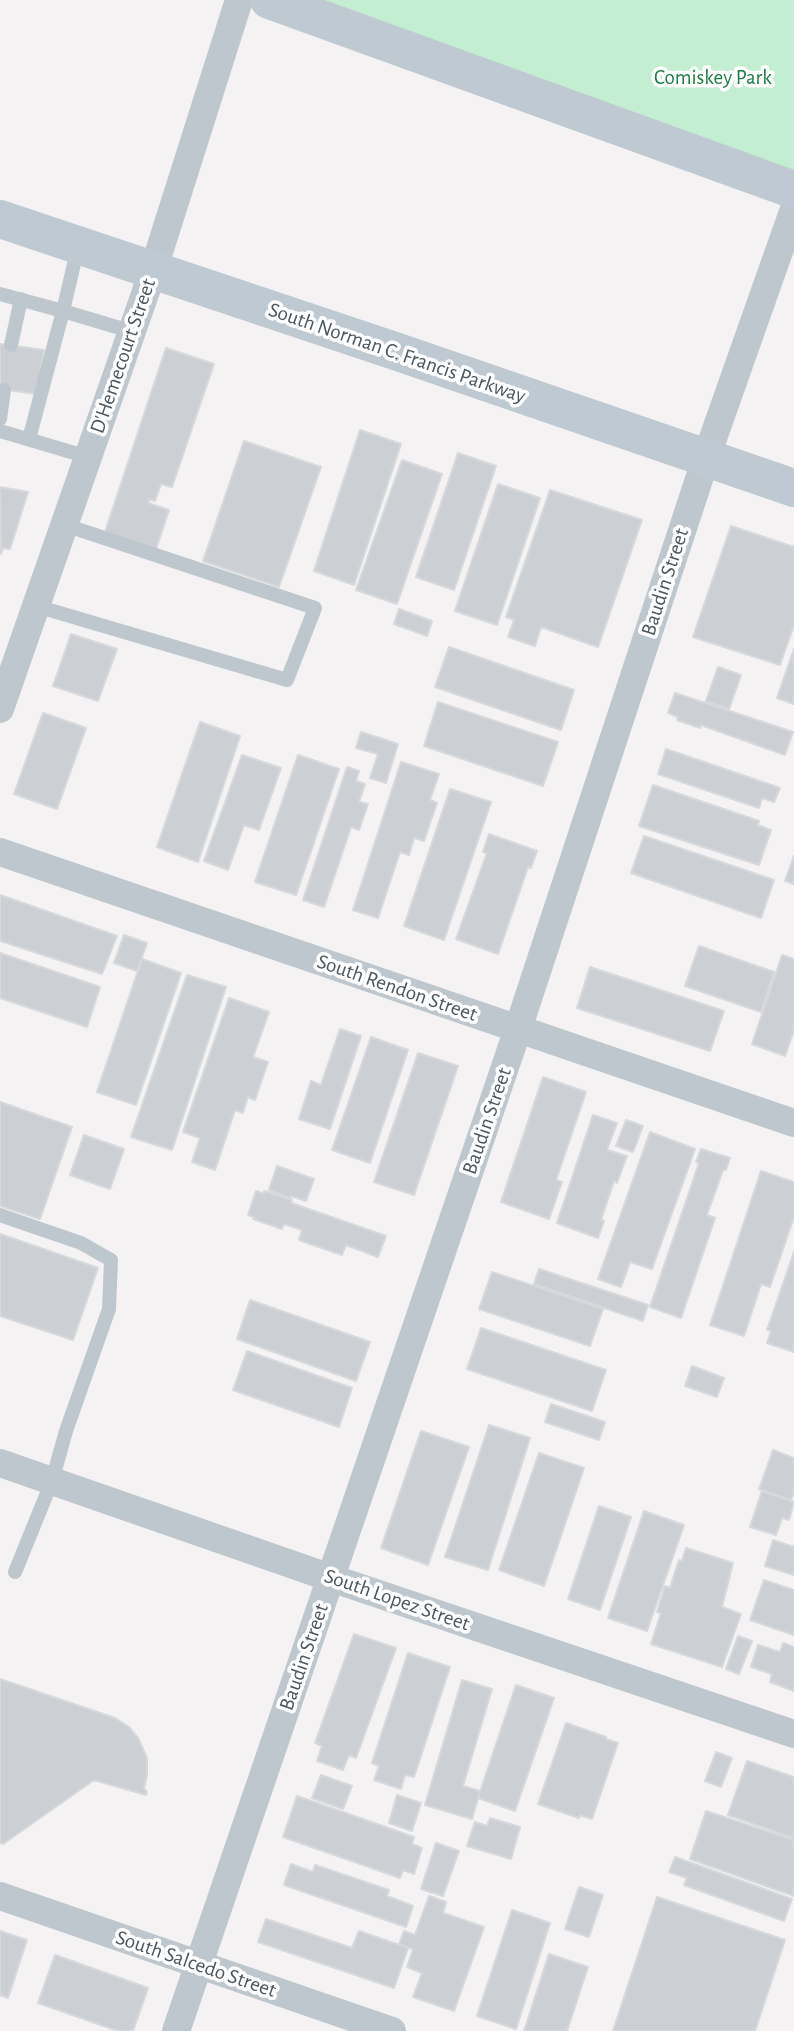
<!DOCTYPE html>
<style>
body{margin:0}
canvas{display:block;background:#f4f2f2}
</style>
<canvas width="794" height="2031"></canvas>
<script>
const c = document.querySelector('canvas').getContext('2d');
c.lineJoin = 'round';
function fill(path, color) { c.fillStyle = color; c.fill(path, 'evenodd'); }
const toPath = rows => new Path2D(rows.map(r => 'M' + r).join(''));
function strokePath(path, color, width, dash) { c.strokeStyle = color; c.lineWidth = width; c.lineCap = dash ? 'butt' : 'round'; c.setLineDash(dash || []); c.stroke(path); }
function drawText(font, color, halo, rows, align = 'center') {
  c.font = font + ' "Alegreya Sans",sans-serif'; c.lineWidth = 7; c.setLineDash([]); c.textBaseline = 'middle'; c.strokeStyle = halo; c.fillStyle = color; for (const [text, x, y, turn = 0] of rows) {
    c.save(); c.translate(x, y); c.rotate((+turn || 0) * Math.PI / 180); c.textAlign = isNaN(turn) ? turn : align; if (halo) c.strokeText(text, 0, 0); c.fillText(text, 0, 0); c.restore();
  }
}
fill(toPath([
 [269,0,794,0,794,190]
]), '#c4eed2');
const building = toPath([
 [0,344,44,350,37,394,0,389,0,344],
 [166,348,214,364,172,487,161,484,155,501,150,499,148,503,169,510,156,549,105,532,166,348],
 [360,430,401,444,354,585,314,571,360,430],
 [244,441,321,467,279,587,203,561,244,441],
 [458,453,496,466,454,590,416,577,458,453],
 [402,460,442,474,397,604,356,590,402,460],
 [498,484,540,498,497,625,455,611,498,484],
 [0,487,28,492,10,549,3,548,1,554,0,487],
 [550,490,642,520,598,647,541,627,535,646,508,637,514,620,506,617,550,490],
 [731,526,794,547,794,625,780,665,693,637,731,526],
 [399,609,432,621,427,636,394,624,399,609],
 [71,634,117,649,98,701,53,686,71,634],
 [449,647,574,690,561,730,435,687,449,647],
 [794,649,794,704,777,698,794,649],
 [718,667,741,675,729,709,706,701,718,667],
 [675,693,793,732,785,755,701,725,700,728,677,720,678,717,668,713,675,693],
 [438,702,558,742,543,786,424,746,438,702],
 [43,713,86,728,57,809,14,794,43,713],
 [200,722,240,736,198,862,157,847,200,722],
 [361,732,398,744,386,783,370,778,378,754,356,748,361,732],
 [666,749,780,788,774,802,762,798,759,808,658,774,666,749],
 [242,755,281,768,259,830,244,825,228,870,204,861,242,755],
 [298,755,339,769,296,895,255,882,298,755],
 [401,762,439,774,430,800,437,803,424,841,414,838,409,855,400,852,378,918,353,910,401,762],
 [347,767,359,771,356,781,365,784,359,802,368,804,359,830,351,827,324,907,303,900,347,767],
 [653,785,759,821,757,825,771,830,759,865,639,826,653,785],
 [450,789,491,802,444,940,404,926,450,789],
 [489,834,537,851,531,868,528,867,498,954,456,939,487,853,483,852,489,834],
 [644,836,774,880,761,918,631,873,644,836],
 [794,856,794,884,785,881,794,856],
 [0,895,117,936,102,974,0,941,0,895],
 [124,935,147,943,137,971,114,963,124,935],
 [699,946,774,972,761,1012,685,986,699,946],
 [0,953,100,987,87,1027,0,998,0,953],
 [782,955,794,959,794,1030,785,1056,752,1044,782,955],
 [142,959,181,973,136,1105,97,1092,142,959],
 [590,967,724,1011,710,1051,577,1008,590,967],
 [187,975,226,987,172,1150,131,1137,187,975],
 [229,998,269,1012,253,1057,268,1062,255,1100,248,1097,243,1113,235,1110,215,1170,192,1162,200,1138,183,1132,229,998],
 [340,1029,361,1036,330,1129,299,1119,311,1081,321,1085,340,1029],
 [371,1037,408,1050,370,1163,332,1150,371,1037],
 [418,1053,458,1066,414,1195,374,1182,418,1053],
 [543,1077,586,1092,556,1180,562,1182,549,1219,501,1202,543,1077],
 [0,1102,72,1127,40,1219,0,1206,0,1102],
 [593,1115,617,1123,607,1150,627,1156,617,1183,614,1181,601,1220,604,1221,598,1238,557,1223,593,1115],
 [626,1120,643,1126,633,1152,616,1146,626,1120],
 [650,1132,695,1149,652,1269,630,1262,621,1287,598,1279,650,1132],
 [84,1135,124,1149,110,1189,70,1175,84,1135],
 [701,1149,730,1158,726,1170,723,1170,707,1215,715,1218,681,1318,650,1307,699,1163,696,1162,701,1149],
 [277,1166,314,1179,306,1201,291,1196,290,1198,269,1190,277,1166],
 [761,1171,794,1182,794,1217,770,1287,761,1284,744,1336,710,1325,761,1171],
 [256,1191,264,1194,264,1191,292,1200,291,1203,386,1236,378,1257,346,1245,342,1255,299,1240,302,1230,284,1224,282,1229,253,1219,254,1217,248,1215,256,1191],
 [0,1234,98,1268,73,1340,0,1316,0,1234],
 [794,1252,794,1352,767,1343,771,1331,767,1330,794,1252],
 [539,1269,648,1305,643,1321,534,1284,539,1269],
 [492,1272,603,1309,590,1346,479,1309,492,1272],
 [250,1300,370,1342,356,1381,237,1339,250,1300],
 [481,1328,606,1370,592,1411,467,1369,481,1328],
 [247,1351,352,1388,339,1427,233,1390,247,1351],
 [692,1366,724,1378,717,1397,685,1386,692,1366],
 [551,1404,605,1422,599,1440,545,1422,551,1404],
 [489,1425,530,1438,488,1570,445,1557,489,1425],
 [421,1431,469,1447,428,1565,381,1548,421,1431],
 [773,1450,794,1458,794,1492,791,1500,759,1489,773,1450],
 [539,1453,584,1468,544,1586,499,1570,539,1453],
 [762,1491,794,1502,789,1520,782,1518,776,1535,750,1527,762,1491],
 [599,1506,631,1517,600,1610,568,1599,599,1506],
 [644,1511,684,1525,647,1631,608,1618,644,1511],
 [773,1540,794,1547,794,1575,765,1566,773,1540],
 [686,1548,733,1563,722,1607,741,1614,722,1667,651,1644,661,1613,657,1612,665,1586,670,1588,679,1560,682,1561,686,1548],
 [764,1580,794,1590,794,1635,750,1620,764,1580],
 [354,1634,396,1648,356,1758,349,1755,343,1770,317,1761,322,1746,315,1743,354,1634],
 [738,1636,752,1641,739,1674,726,1669,738,1636],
 [783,1643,794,1647,794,1691,770,1682,772,1674,751,1667,758,1645,780,1652,783,1643],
 [408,1653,450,1667,414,1777,405,1775,401,1789,374,1780,379,1766,372,1763,408,1653],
 [0,1679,115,1718,129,1727,138,1738,147,1758,147,1775,144,1788,147,1792,146,1795,94,1780,3,1844,0,1843,0,1679],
 [462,1680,492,1689,463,1786,480,1791,472,1819,425,1805,462,1680],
 [516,1685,554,1698,515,1811,478,1798,516,1685],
 [566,1723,606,1737,606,1739,618,1743,592,1819,580,1815,579,1818,538,1804,566,1723],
 [716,1752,732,1758,721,1787,705,1781,716,1752],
 [747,1761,794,1777,794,1838,728,1815,747,1761],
 [321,1775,352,1786,343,1809,312,1798,321,1775],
 [397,1795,421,1803,412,1831,389,1823,397,1795],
 [297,1796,414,1837,412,1844,422,1848,414,1874,403,1870,400,1878,283,1837,297,1796],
 [706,1811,794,1840,794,1896,690,1859,706,1811],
 [490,1818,520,1827,511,1859,467,1846,475,1822,487,1826,490,1818],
 [436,1843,459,1851,443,1896,421,1889,436,1843],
 [675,1857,792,1899,784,1921,684,1885,687,1878,669,1872,675,1857],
 [291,1864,313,1872,315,1865,389,1890,387,1896,413,1906,406,1927,284,1885,291,1864],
 [579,1887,603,1895,589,1937,565,1929,579,1887],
 [429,1896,446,1902,443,1913,484,1927,454,2011,413,1997,422,1973,407,1967,413,1949,399,1944,404,1931,415,1935,429,1896],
 [657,1897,785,1940,755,2031,613,2031,657,1897],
 [512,1910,550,1923,516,2029,477,2016,512,1910],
 [266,1919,352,1948,359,1931,408,1948,394,1988,258,1942,266,1919],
 [0,1931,27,1940,8,1998,0,1995,0,1931],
 [549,1954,588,1967,567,2031,524,2031,549,1954],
 [55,1955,148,1988,133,2031,118,2031,38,2003,55,1955]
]);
fill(building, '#cccfd4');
strokePath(building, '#d6d8dc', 2);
strokePath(toPath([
 [0,294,63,311,130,331],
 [11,345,21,299],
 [0,419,4,390],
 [0,431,88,457],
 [29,439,63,311,78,247],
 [36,606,287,680,315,608,65,525],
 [0,1215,81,1243,111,1260,109,1309,66,1431,52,1481,15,1572]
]), '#bec7cd', 14);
strokePath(toPath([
 [0,709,153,271,239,0],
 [0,852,794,1123],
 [0,1463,331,1578,794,1734],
 [0,1896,392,2031],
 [176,2031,518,1029,706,458,794,209]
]), '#bec7cd', 28);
strokePath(toPath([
 [269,0,794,190],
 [0,219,395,351,794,488]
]), '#bfc9d2', 38);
drawText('21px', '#1d7d48', '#fff', [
 ["Comiskey Park",713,78]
]);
drawText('21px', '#4a565e', '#fff', [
 ["South Norman C. Francis Parkway",397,353,19],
 ["D'Hemecourt Street",123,356,-71],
 ["Baudin Street",665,582,-72],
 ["South Rendon Street",397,988,19],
 ["Baudin Street",487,1121,-71],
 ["South Lopez Street",397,1600,19],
 ["Baudin Street",304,1657,-71],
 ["South Salcedo Street",196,1964,19]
]);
</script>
